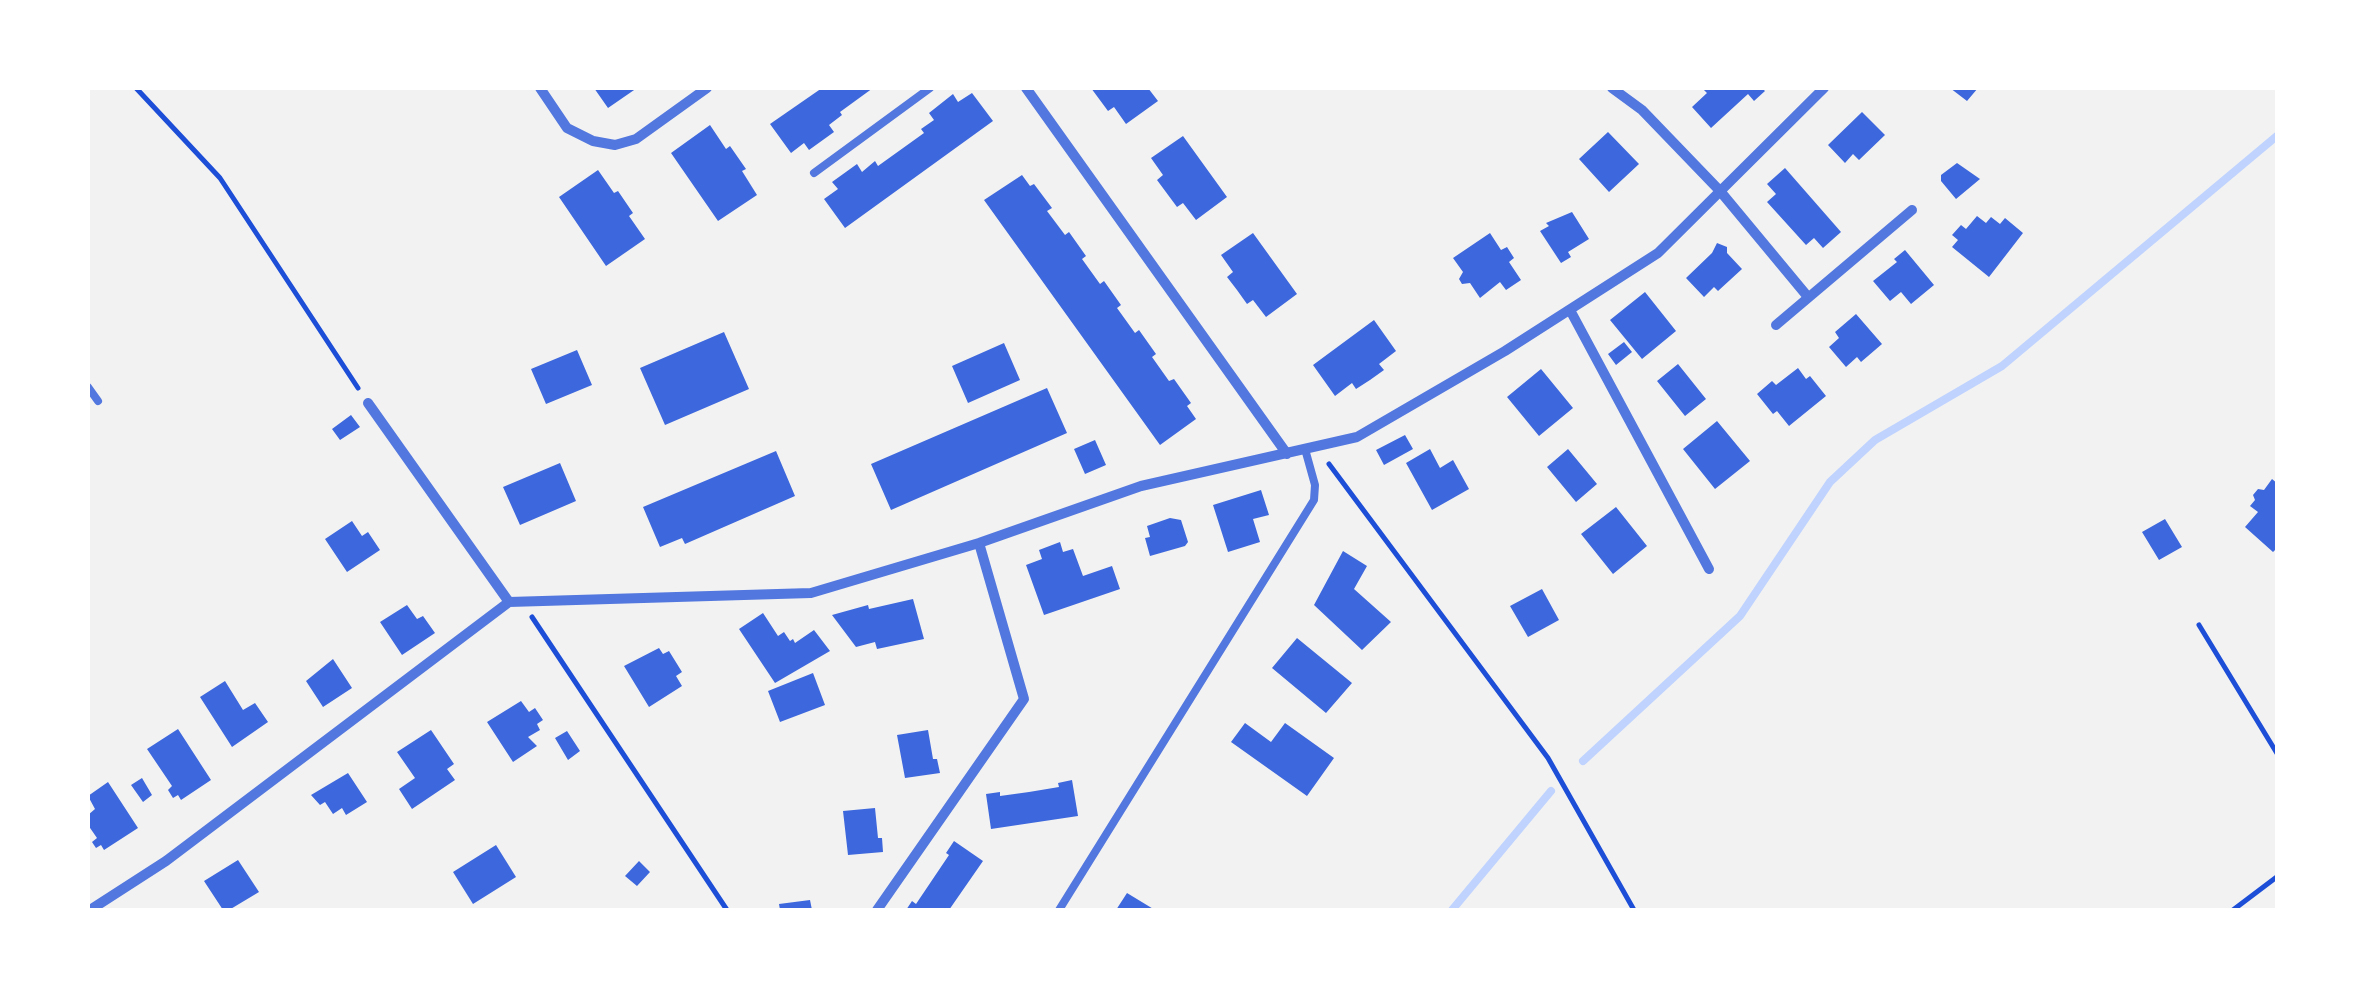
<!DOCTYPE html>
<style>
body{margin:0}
#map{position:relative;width:2365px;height:998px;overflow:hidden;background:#f2f2f2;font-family:"Source Serif 4",serif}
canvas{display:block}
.frame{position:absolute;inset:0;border:90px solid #fff;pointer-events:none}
</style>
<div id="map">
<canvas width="2365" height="998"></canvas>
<div class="frame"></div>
</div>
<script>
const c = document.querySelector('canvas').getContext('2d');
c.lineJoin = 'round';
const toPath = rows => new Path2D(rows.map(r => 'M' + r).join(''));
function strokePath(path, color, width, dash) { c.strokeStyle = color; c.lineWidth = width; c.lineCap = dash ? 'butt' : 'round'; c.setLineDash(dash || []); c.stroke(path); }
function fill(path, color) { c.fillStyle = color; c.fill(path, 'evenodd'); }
strokePath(toPath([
 [1583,761,1740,616,1830,482,1875,440,2002,366,2278,135],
 [1452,910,1551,791]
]), '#bfd3fe', 8);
fill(toPath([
 [594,88,637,88,608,108],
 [822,88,873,88,840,112,842,115,829,125,834,132,809,150,804,143,791,153,770,124],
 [1091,88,1148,88,1158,101,1126,124,1114,107,1108,111],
 [1702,88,1762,88,1765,91,1754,101,1748,94,1711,128,1692,107,1707,93],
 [1950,88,1978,88,1967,101],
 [972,93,993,121,845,228,824,199,838,189,832,182,857,164,862,172,875,161,878,166,924,133,921,129,934,120,929,113,953,94,958,102],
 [1862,112,1885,135,1859,160,1853,154,1845,163,1828,145],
 [710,125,726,149,730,146,746,169,742,171,757,195,718,221,671,153],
 [1608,132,1639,164,1609,192,1579,159],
 [1183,136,1227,197,1196,220,1183,203,1177,207,1157,180,1163,175,1151,158],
 [1957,163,1980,179,1956,199,1941,181,1941,175],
 [1785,168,1841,232,1823,248,1814,238,1806,245,1767,202,1776,194,1767,184],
 [598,170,614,193,618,191,633,213,629,216,645,239,606,266,559,197],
 [1022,175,1030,186,1034,184,1052,208,1047,211,1065,235,1069,232,1086,256,1082,259,1100,284,1104,281,1121,305,1117,308,1135,333,1139,330,1156,354,1152,357,1169,381,1174,379,1191,403,1187,406,1196,419,1160,445,984,200],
 [1572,212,1589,239,1568,252,1571,257,1561,263,1540,231,1549,226,1546,223],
 [1977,216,1986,223,1991,217,2000,224,2005,218,2023,233,1989,277,1952,247,1958,240,1952,235,1961,225,1966,229],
 [1253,233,1297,294,1266,317,1253,300,1247,304,1237,290,1227,277,1233,272,1221,255],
 [1490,233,1501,250,1507,247,1514,258,1509,262,1521,280,1506,290,1500,282,1480,298,1470,283,1462,284,1459,279,1463,272,1453,258],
 [1717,243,1727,247,1727,253,1742,269,1718,291,1714,287,1704,297,1686,278,1712,253],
 [1905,250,1934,285,1911,304,1901,292,1890,301,1873,281,1897,262,1894,259],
 [1645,292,1676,331,1642,359,1610,320],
 [1856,314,1882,344,1861,362,1857,357,1846,367,1829,347,1839,338,1835,332],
 [1374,320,1396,351,1379,364,1384,370,1370,380,1356,389,1352,383,1335,396,1313,365],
 [724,332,749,389,665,425,640,368],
 [1624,342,1632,352,1616,365,1608,354],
 [1004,343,1020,380,968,403,952,366],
 [577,350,592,385,546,404,531,369],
 [1678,364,1706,399,1685,416,1657,381],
 [1798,368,1806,379,1810,376,1826,396,1789,426,1777,411,1773,414,1757,394,1772,381,1776,385],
 [1541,369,1573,408,1539,436,1507,397],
 [1047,388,1067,433,891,510,871,464],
 [351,415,360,427,340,440,332,429],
 [1717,421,1750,461,1715,489,1683,449],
 [1405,435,1413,449,1384,465,1376,450],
 [1095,440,1106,465,1085,474,1074,449],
 [1430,449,1440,468,1453,460,1469,489,1432,510,1406,463],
 [1568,449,1597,484,1576,502,1547,467],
 [776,451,795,496,685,544,682,538,660,547,643,507],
 [560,463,576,501,520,525,503,487],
 [2272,479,2278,484,2278,547,2273,552,2245,527,2258,512,2250,506,2255,500,2253,495,2258,489,2264,490],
 [1261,490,1269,515,1253,519,1260,542,1228,552,1213,505],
 [1616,507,1647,546,1613,574,1581,534],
 [1170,518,1181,520,1188,542,1185,546,1150,556,1145,538,1150,537,1147,526],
 [2165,519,2182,547,2159,560,2142,532],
 [352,521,362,536,368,532,380,550,347,572,325,539],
 [1060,542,1063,552,1073,549,1083,576,1112,566,1120,589,1044,615,1026,565,1042,559,1039,550],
 [1343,551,1367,566,1354,589,1391,622,1362,650,1314,605],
 [1542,589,1559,620,1528,637,1510,606],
 [913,599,924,639,877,649,875,642,856,647,832,615,868,605,869,609],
 [407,605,417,619,423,616,435,633,402,655,380,622],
 [763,613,778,636,784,632,790,641,793,639,795,643,814,630,830,651,775,683,739,629],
 [1297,638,1352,683,1326,713,1272,668],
 [659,648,663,654,669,651,682,672,676,676,682,686,649,707,624,666],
 [333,659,352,688,323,707,306,681],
 [813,673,825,705,780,722,768,691],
 [225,681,243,710,255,703,268,722,232,747,200,697],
 [521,701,529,712,535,708,543,720,537,724,540,730,528,737,537,746,513,762,487,722],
 [1245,723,1271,742,1285,723,1334,758,1307,796,1231,742],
 [178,729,211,780,181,800,178,795,173,798,168,790,172,786,147,749],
 [431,730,454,764,447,769,455,780,412,809,399,789,415,778,397,752],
 [928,730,933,759,937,759,940,773,905,778,897,735],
 [567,731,580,751,568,760,555,738],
 [348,773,367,802,346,815,342,808,333,814,325,802,320,805,311,795],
 [142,778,152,795,143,802,131,785],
 [1072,780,1078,816,991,829,986,794,1000,792,1000,796,1029,792,1059,787,1058,783],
 [108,782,138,828,104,850,101,845,96,848,92,842,97,838,88,825,88,815,95,809,88,796],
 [875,808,878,838,882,838,883,852,848,855,843,811],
 [954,841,983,861,949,910,906,910,912,901,916,904,949,855,946,853],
 [496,845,516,877,473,904,453,872],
 [238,860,259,892,229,910,223,910,204,881],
 [639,861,650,872,637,886,625,876],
 [1127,893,1155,910,1116,910],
 [810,900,812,910,780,910,779,904]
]), '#3d67dc');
strokePath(toPath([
 [136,88,220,178,358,388],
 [1329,464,1548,758,1634,910],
 [532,617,727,910],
 [2199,625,2278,755],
 [2233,910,2278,876]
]), '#1d4ed8', 5);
strokePath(toPath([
 [814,173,930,88],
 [88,387,98,401],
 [1059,910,1314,500,1315,485,1305,449]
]), '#5277de', 8);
strokePath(toPath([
 [540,88,567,128,593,141,615,145,636,139,707,88],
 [1026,88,1287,454],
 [1612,88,1642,110,1720,191,1808,297],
 [1570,310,1709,569],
 [1776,325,1912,210],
 [368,403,509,602],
 [90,910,166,861,509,602,811,593,979,543,1141,486,1357,437,1505,351,1658,253,1824,88],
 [877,910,1024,699,979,543]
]), '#5277de', 10);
</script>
